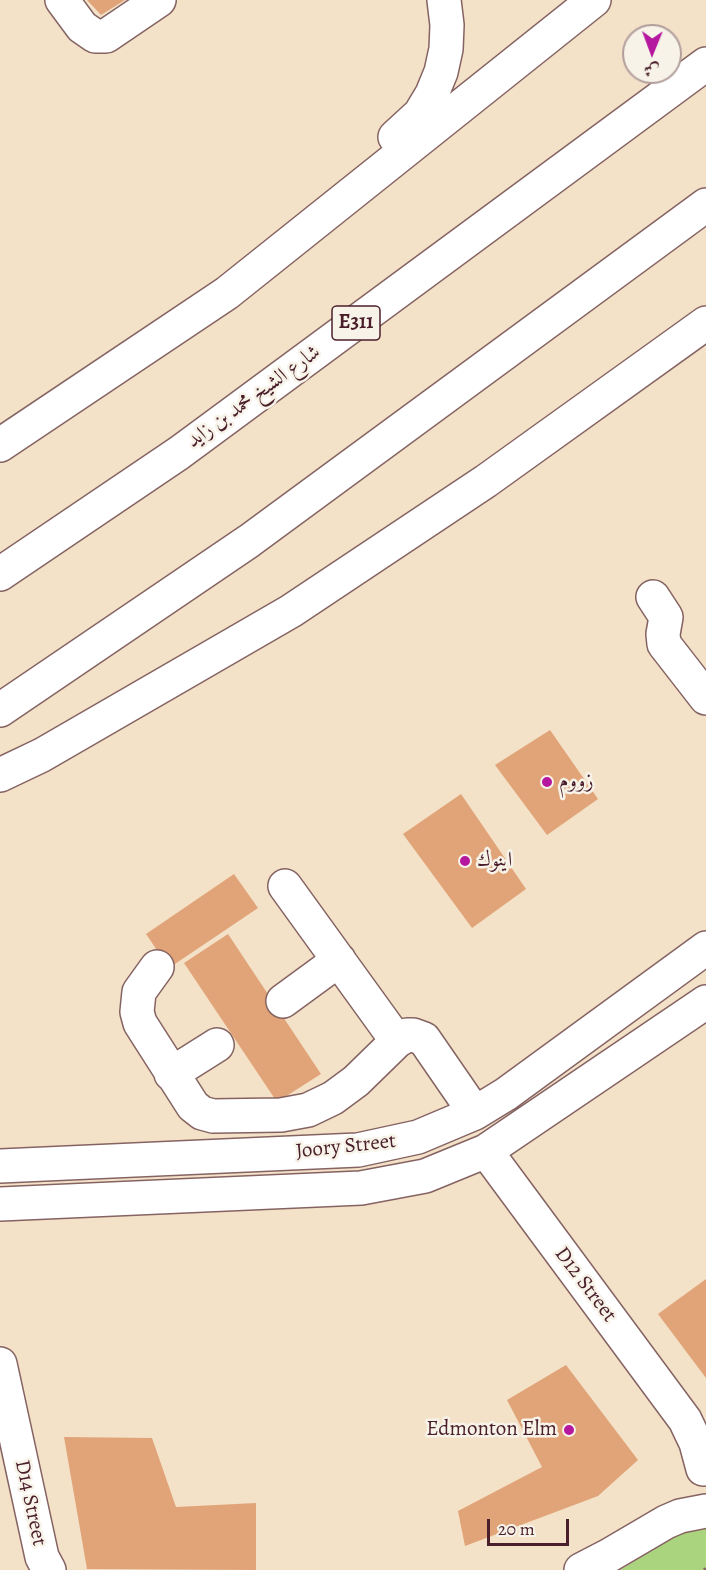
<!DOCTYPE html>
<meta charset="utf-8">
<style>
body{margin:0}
#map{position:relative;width:706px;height:1570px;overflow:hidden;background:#f3e1c8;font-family:Alegreya,Amiri,serif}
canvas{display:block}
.north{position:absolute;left:622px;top:24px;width:60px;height:60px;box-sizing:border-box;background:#f7f3e8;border:2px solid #b29e9c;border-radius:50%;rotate:181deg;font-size:16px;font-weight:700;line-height:24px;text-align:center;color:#4a1f2b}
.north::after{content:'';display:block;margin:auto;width:21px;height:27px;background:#b5179e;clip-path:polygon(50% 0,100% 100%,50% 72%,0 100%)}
.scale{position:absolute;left:487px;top:1519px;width:82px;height:27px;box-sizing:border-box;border:3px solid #4a1f2b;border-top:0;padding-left:8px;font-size:18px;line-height:21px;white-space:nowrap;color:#4a1f2b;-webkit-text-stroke:4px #f7f3e8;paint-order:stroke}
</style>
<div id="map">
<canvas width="706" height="1570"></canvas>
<div class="north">ش</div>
<div class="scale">20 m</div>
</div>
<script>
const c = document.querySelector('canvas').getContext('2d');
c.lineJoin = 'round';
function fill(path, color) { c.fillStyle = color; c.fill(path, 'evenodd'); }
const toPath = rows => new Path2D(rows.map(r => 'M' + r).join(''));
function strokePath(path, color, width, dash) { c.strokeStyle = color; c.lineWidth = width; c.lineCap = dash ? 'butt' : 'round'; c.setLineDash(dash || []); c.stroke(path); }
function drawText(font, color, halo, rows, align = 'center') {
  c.font = font + ' Alegreya,Amiri,serif'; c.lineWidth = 5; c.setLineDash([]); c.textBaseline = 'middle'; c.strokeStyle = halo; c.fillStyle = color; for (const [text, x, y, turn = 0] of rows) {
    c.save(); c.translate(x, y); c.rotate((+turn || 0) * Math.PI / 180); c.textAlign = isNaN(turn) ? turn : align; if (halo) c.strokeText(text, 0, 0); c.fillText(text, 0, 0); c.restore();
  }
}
fill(toPath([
 [706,1518,706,1570,620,1570,679,1534]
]), '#abd47f');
fill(toPath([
 [87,0,125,0,101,15],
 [550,730,598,799,547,835,495,765],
 [461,794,526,889,472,928,403,834],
 [234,874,258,908,169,968,146,934],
 [228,934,321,1074,277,1102,184,963],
 [706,1279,706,1378,658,1314],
 [566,1365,638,1460,598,1496,465,1546,458,1511,542,1467,507,1400],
 [64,1437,152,1438,176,1507,256,1503,256,1570,87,1569]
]), '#e1a478');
const minor = toPath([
 [62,0,82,27,95,36,106,36,159,0],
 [653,597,666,617,663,634,664,644,706,698],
 [285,886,397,1041],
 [157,967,139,992,137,1012,140,1023,193,1106,202,1113,213,1116,281,1115,308,1110,333,1098,356,1081,397,1041,407,1035,413,1035,424,1039,475,1113],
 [283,1001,339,960],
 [171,1074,217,1045],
 [486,1151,685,1420,696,1443,703,1469],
 [0,1166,358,1150,418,1137,475,1113,506,1094,706,948],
 [0,1204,361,1188,425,1176,486,1151,706,1002],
 [0,1364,42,1557,49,1570],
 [581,1570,608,1556,666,1522,680,1516,706,1511]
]);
const highway = toPath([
 [395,137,420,114,432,94,441,72,446,49,447,25,444,0],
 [0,445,227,293,594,0],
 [0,574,179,453,706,64],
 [0,710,249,541,706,205],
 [0,775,42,755,291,611,486,481,706,323]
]);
strokePath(minor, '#856362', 36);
strokePath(highway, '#856362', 36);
strokePath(toPath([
 [704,1570,706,1569]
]), '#856362', 4, [4.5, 4.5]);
strokePath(minor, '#fff', 33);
strokePath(highway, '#fff', 33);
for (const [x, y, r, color] of [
 [547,782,6,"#b5179e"],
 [465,861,6,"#b5179e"],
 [569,1430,6,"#b5179e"]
]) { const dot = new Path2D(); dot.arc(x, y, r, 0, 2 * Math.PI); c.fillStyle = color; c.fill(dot); strokePath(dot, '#f7f3e8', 2); }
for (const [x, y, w] of [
 [356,323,48]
]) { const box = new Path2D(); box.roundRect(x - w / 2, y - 17, w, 34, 4.5); c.fillStyle = '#f7f3e8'; c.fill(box); strokePath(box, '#4a1f2b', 1.5); }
drawText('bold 20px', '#4a1f2b', null, [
 ["E311",356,323]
]);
drawText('21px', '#4a1f2b', '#f7f3e8', [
 ["شارع الشيخ محمد بن زايد",254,397,-36],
 ["Joory Street",346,1147,-6],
 ["D12 Street",585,1285,53],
 ["D14 Street",30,1503,78]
]);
drawText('21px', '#4a1f2b', '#f7f3e8', [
 ["زووم",559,782],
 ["اينوك",477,861],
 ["Edmonton Elm",557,1430,"right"]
], 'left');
</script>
